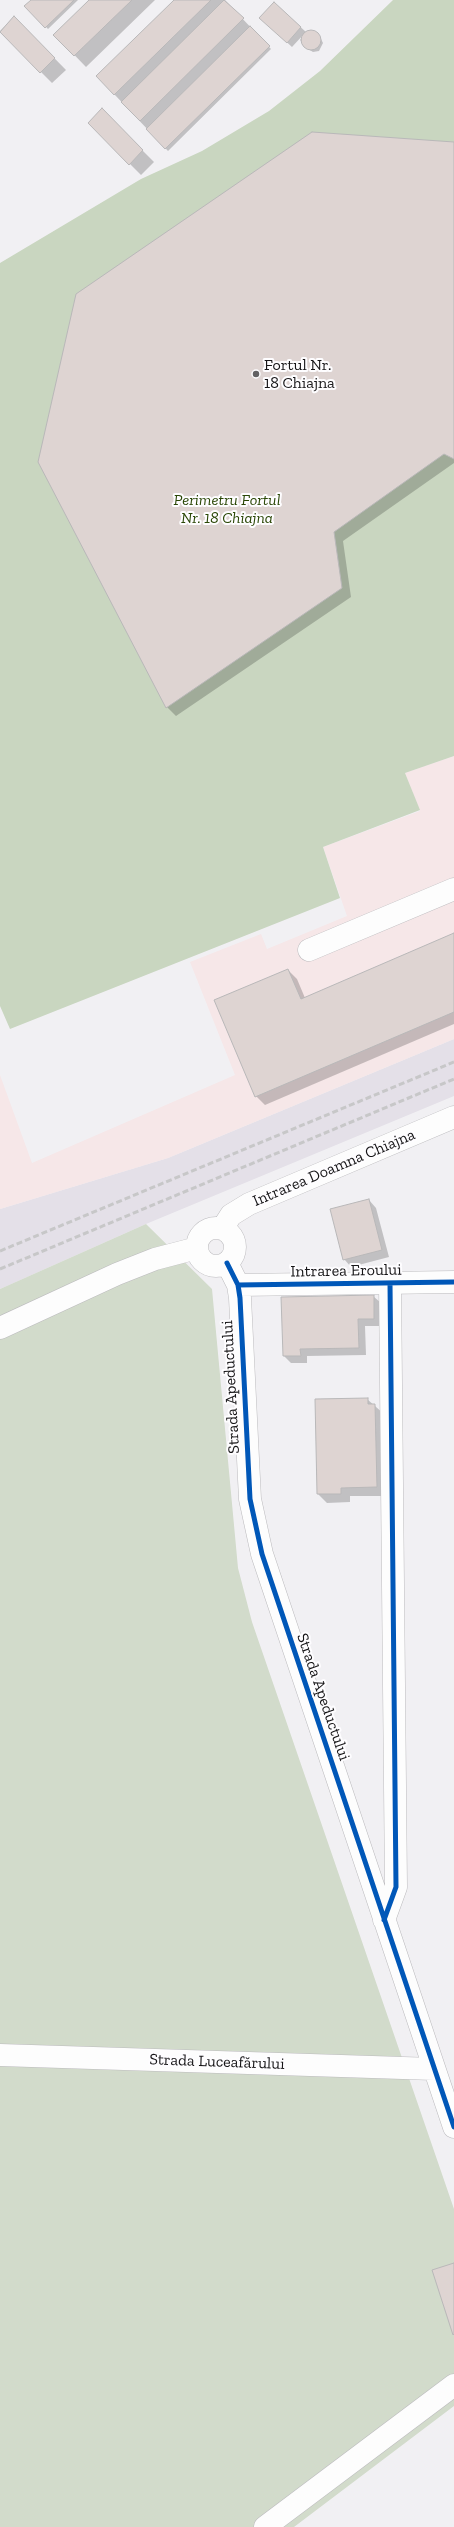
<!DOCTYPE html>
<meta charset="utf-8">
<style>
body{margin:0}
canvas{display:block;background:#f1f0f3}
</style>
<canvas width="454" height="2527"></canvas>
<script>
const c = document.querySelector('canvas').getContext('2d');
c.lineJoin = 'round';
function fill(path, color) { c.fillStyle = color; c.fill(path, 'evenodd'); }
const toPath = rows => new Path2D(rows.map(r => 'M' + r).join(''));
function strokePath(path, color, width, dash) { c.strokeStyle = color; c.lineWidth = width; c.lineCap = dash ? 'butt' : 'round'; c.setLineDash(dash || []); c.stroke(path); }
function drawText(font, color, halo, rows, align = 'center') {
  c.font = font + ' "Zilla Slab",serif'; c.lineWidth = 4; c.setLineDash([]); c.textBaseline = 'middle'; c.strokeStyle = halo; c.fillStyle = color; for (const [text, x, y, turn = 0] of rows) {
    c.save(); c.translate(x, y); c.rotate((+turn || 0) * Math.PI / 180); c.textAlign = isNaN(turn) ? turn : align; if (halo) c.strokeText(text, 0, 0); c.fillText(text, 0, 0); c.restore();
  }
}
fill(toPath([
 [454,1039,454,1096,146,1224,0,1289,0,1209,168,1158]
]), '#e4e0e8');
fill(toPath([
 [454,756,454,1039,168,1158,0,1209,0,1075,32,1163,235,1075,190,962,261,934,267,949,347,916,323,847,420,811,405,773]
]), '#f6e7e8');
fill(toPath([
 [146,1224,212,1289,238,1568,252,1622,454,2209,454,2406,294,2527,0,2527,0,1289]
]), '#d2dbcb');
fill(toPath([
 [393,0,454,0,454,756,405,773,420,810,323,847,340,898,10,1029,0,1006,0,263,141,179,202,151,269,111,320,71]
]), '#c9d6c0');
fill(toPath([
 [32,0,78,0,48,29,26,6],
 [90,0,155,0,86,67,55,35],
 [175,0,225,0,271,49,168,151,97,76],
 [274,3,306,32,310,31,319,35,323,43,319,51,313,52,305,47,302,42,304,34,292,47,266,23],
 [14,17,66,70,52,83,0,31],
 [102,110,154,162,141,175,89,123],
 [454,143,454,463,343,541,351,597,176,716,167,707],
 [454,934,454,1024,265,1105,256,1096,288,970,297,979,305,998],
 [369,1200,376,1208,389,1257,351,1267,344,1259],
 [373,1296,381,1303,381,1326,365,1326,366,1355,307,1356,307,1363,291,1363,284,1356],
 [367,1399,384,1414,385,1496,350,1496,350,1502,327,1503,318,1494]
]), '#0003');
const building = toPath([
 [31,0,74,0,45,28,24,6,31,0],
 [89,0,132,0,74,56,53,35,89,0],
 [174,0,211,0,114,95,96,76,174,0],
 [224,0,244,18,140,121,121,102,224,0],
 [274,2,301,27,287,43,259,18,274,2],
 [14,16,55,58,40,73,0,32,14,16],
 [250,26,270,46,165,149,146,129,250,26],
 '301 40a10 10 0 1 1 20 0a10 10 0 1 1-20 0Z',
 [102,108,143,150,129,165,88,123,102,108],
 [312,132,454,142,454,459,444,454,334,532,342,588,166,708,38,462,76,294,312,132],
 [454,933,454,1012,255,1097,214,1000,288,969,301,999,454,933],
 [369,1199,382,1250,343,1260,330,1209,369,1199],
 [374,1295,374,1319,358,1319,359,1348,300,1349,301,1356,283,1356,281,1297,374,1295],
 [368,1398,368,1404,375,1404,377,1487,341,1488,341,1494,317,1494,315,1399,368,1398],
 [454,2263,454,2334,453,2335,432,2270,454,2263]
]);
fill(building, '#ded4d2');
strokePath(building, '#b9b8b9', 1);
const minor = toPath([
 [309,950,454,889],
 '197 1247a19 19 0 1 1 38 0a19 19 0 1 1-38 0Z',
 [222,1229,231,1215,249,1204,454,1117],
 [227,1263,238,1285,240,1298,250,1499,262,1554,454,2127],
 [238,1285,454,1282],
 [0,1328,117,1274,155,1259,197,1248],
 [384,1920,396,1887,390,1283],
 [0,2055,434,2069],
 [265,2527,454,2385]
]);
strokePath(minor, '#bcbbbe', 23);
strokePath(minor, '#fdfdfd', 22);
strokePath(toPath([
 [0,1251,454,1062],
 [0,1269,454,1079]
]), '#c7c7c8', 3, [6, 3]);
strokePath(toPath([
 [227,1263,238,1285,240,1298,250,1499,262,1554,454,2127],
 [238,1285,454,1282],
 [384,1920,396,1887,390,1283]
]), '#0057b8', 5);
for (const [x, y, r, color] of [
 [256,374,4,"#626163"]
]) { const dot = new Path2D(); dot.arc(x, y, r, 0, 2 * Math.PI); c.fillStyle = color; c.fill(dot); strokePath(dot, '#fefdff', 1.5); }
drawText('16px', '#151416', '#fefdff', [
 ["Fortul Nr.",264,365],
 ["18 Chiajna",264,383]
], 'left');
drawText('italic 16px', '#2a4706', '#fefdff', [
 ["Perimetru Fortul",227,500],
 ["Nr. 18 Chiajna",227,518]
]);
drawText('16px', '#151416', '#fefdff', [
 ["Intrarea Doamna Chiajna",334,1168,-23],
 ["Intrarea Eroului",346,1271,-1],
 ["Strada Apeductului",231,1387,-93],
 ["Strada Apeductului",323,1697,71],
 ["Strada Luceafărului",217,2062,2]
]);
</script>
